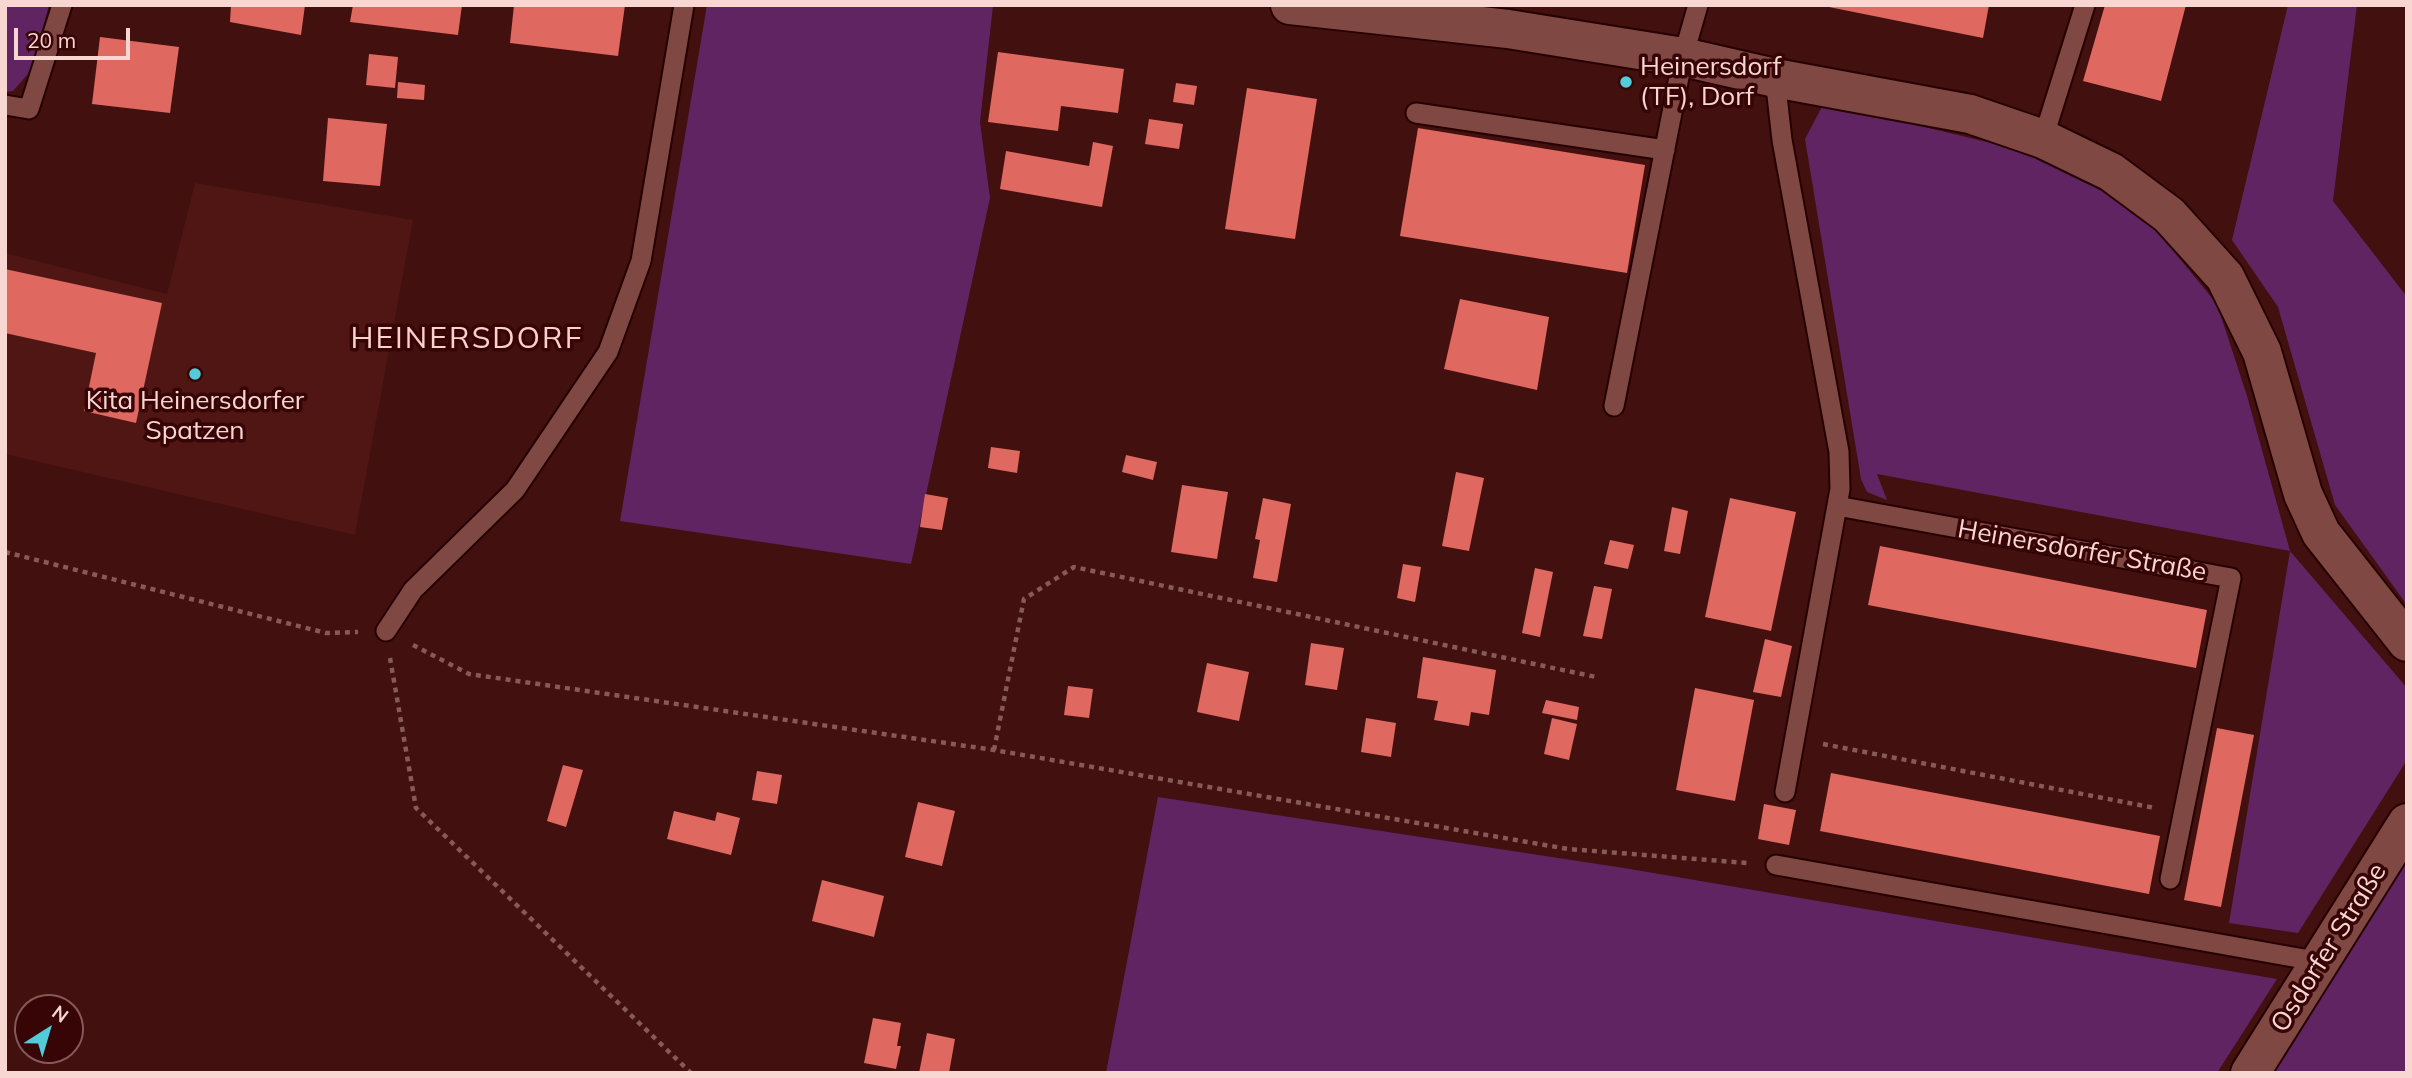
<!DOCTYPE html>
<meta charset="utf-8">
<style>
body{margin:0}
#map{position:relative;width:2412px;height:1078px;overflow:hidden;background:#42100e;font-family:Mulish,sans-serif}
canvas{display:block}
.frame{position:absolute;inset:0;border:7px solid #f8d6d2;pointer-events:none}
.north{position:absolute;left:14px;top:994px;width:70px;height:70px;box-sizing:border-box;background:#370506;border:2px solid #845958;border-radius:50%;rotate:37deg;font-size:19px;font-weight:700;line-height:28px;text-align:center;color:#f8d6d2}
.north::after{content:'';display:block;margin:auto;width:24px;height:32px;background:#52cbda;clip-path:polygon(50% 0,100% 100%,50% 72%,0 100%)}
.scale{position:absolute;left:14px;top:28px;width:116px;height:32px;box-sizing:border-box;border:4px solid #f8d6d2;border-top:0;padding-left:9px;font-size:21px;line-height:24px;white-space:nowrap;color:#f8d6d2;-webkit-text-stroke:5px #370506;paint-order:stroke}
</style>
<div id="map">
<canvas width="2412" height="1078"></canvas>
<div class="frame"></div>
<div class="north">N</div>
<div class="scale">20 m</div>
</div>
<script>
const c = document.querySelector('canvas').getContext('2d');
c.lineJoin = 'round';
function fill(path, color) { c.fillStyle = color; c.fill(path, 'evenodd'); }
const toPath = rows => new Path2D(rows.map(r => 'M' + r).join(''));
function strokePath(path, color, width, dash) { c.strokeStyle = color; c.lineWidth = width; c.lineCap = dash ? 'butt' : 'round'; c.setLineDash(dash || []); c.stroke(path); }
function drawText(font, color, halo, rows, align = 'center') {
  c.font = font + ' Mulish,sans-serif'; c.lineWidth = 7; c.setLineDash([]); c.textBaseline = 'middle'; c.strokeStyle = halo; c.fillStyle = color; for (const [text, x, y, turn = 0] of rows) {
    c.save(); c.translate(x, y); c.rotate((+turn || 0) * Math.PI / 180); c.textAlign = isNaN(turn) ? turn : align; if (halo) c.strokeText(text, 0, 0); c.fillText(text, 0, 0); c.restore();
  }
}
fill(toPath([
 [195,183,413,220,355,535,5,454,5,253,167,294]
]), '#4f1614');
fill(toPath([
 [5,5,49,5,35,59,28,74,13,91,5,92],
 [707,5,993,6,980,122,990,198,911,564,620,521],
 [2288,5,2357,5,2333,201,2407,297,2407,605,2335,505,2278,307,2232,240],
 [1824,103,2050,157,2143,214,2217,304,2247,396,2290,551,2407,688,2407,760,2298,933,2229,923,2290,551,1877,474,1887,500,1867,492,1861,479,1805,139],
 [1158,797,1624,868,2277,979,2217,1073,1106,1073],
 [2407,860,2407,1073,2273,1073]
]), '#612463');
fill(toPath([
 [231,5,305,5,301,35,230,22],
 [353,5,462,5,458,35,350,22],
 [514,5,625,5,618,56,510,43],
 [1819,5,1989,5,1983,38],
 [2105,5,2186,5,2161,101,2083,81],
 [100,37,179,47,170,113,92,104],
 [998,52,1124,69,1118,113,1061,106,1058,131,988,122],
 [369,54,398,57,395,88,366,85],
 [398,82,425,85,424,100,397,98],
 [1176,83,1197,86,1194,105,1173,102],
 [1247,88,1317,99,1295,239,1225,229],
 [328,118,387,124,380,186,323,181],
 [1149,119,1183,124,1179,149,1145,144],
 [1418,128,1645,165,1627,273,1400,236],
 [1093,142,1113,146,1102,207,1000,189,1006,151,1089,166],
 [5,269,162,303,136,423,84,411,96,353,5,333],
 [1460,299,1549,317,1537,390,1444,369],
 [991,447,1020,451,1017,473,988,468],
 [1126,455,1157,462,1153,480,1122,472],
 [1456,472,1484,478,1469,551,1442,546],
 [1182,485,1228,492,1217,559,1171,552],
 [925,494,948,498,942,530,920,527],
 [1263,498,1291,504,1277,582,1253,578,1260,540,1255,539],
 [1730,498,1796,512,1771,631,1705,617],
 [1672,507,1688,511,1680,554,1664,551],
 [1610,540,1634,545,1628,569,1604,564],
 [1880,546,2207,610,2196,668,1868,605],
 [1403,564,1421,567,1415,602,1397,598],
 [1535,568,1553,572,1540,637,1522,633],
 [1594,586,1612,589,1602,639,1583,636],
 [1765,639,1792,646,1781,697,1753,692],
 [1311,643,1344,648,1337,690,1305,685],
 [1423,657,1496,670,1489,715,1471,712,1469,726,1434,720,1438,701,1417,698],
 [1207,663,1249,672,1239,721,1197,712],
 [1068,686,1093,689,1089,718,1064,715],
 [1695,688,1754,700,1735,801,1676,790],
 [1546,700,1579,707,1577,720,1542,713],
 [1366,718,1396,723,1391,757,1361,752],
 [1552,718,1577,724,1569,760,1544,754],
 [2217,728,2254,735,2221,907,2184,900],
 [563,765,583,770,566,827,547,821],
 [757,771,782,775,777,804,752,800],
 [1831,773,2160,836,2149,894,1820,831],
 [918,802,955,811,942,866,905,857],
 [1764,804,1796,810,1789,845,1758,839],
 [674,811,715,821,717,812,740,818,731,855,667,839],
 [822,880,884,896,874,937,812,921],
 [873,1018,901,1023,897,1046,901,1046,896,1069,864,1063],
 [927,1033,955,1039,949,1073,919,1073]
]), '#df6960');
const service = toPath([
 [1775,78,1782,140,1839,452,1840,489,1785,792],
 [5,105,29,109,62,5],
 [1416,113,1665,150],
 [2043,139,2085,5],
 [1614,406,1683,57,1698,5],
 [1837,506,2231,578,2170,879],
 [386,631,413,590,515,490,608,352,641,261,684,5],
 [1776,865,2321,962]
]);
const minor = toPath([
 [1290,5,1508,29,1683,57,1775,78,1970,114,2043,139,2111,172,2169,215,2225,277,2262,352,2303,494,2321,533,2407,642]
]);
const tertiary = toPath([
 [2250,1073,2407,823]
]);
strokePath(service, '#260000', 23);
strokePath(minor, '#260000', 42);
strokePath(tertiary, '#260000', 42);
strokePath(toPath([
 [5,552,326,633,358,632],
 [413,645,469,674,994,750,1568,849,1747,863],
 [390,658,416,808,691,1073],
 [1823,744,2155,808],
 [994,750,1024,599,1074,567,1596,677]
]), '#865a57', 4.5, [5, 5]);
strokePath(service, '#804843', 19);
strokePath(minor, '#804843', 38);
strokePath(tertiary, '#804843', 38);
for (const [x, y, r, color] of [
 [1626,82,7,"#52cbda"],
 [195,374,7,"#52cbda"]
]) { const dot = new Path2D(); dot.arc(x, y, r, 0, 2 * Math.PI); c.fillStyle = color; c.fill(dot); strokePath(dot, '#370506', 2.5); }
drawText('26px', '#f8d6d2', '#370506', [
 ["Heinersdorf",1640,67],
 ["(TF), Dorf",1640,97],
 ["Kita Heinersdorfer",195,401,"center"],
 ["Spatzen",195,431,"center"]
], 'left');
drawText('26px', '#f8d6d2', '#370506', [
 ["Heinersdorfer Straße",2082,551,10],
 ["Osdorfer Straße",2329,948,-58]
]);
c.letterSpacing = '2px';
drawText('30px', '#fad1cc', '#370506', [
 ["HEINERSDORF",467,339]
]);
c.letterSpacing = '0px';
</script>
